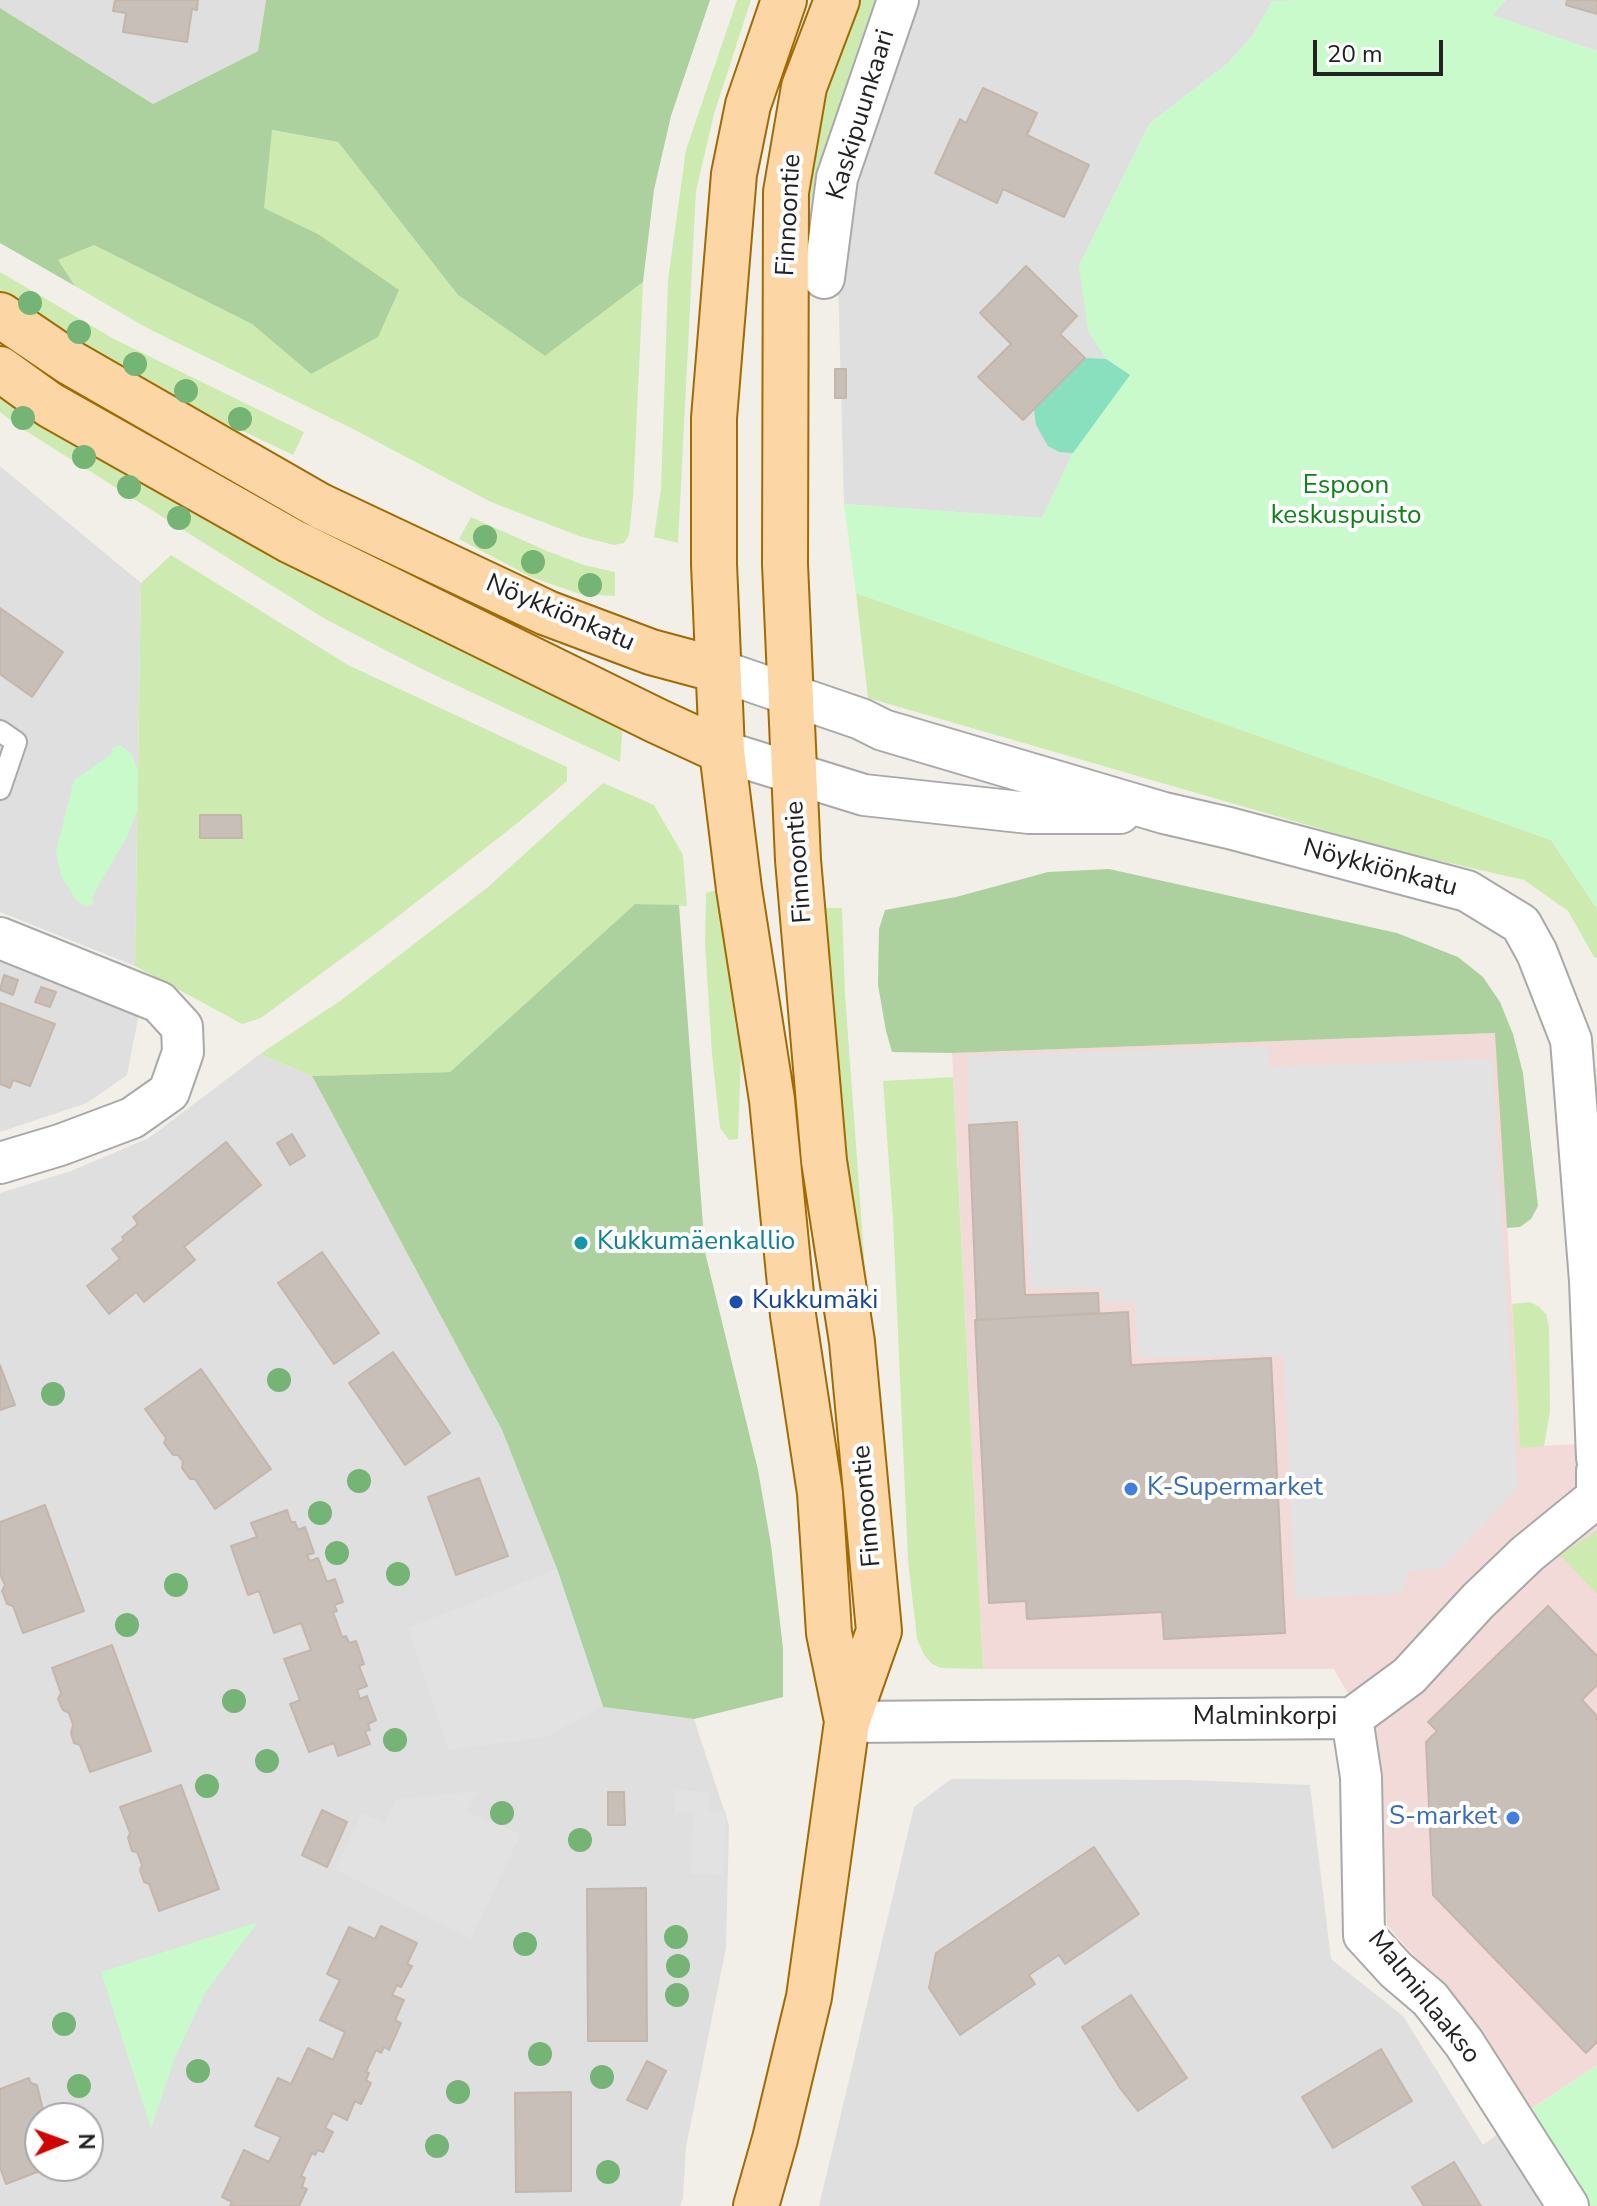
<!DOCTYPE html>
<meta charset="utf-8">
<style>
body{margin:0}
#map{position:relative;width:1597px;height:2206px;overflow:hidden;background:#f2efe9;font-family:"Nunito Sans",sans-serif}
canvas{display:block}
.north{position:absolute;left:24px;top:2102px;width:80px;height:80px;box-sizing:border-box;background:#fff;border:2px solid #a7a7a7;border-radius:50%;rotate:89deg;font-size:22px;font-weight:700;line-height:32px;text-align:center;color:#222}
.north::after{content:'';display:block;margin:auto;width:28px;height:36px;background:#d40000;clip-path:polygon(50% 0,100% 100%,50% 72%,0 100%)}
.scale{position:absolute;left:1313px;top:40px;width:130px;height:36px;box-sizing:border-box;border:4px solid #222;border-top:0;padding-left:10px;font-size:24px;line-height:28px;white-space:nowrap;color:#222;-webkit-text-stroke:6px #fff;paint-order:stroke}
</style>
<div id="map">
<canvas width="1597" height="2206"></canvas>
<div class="north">N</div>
<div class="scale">20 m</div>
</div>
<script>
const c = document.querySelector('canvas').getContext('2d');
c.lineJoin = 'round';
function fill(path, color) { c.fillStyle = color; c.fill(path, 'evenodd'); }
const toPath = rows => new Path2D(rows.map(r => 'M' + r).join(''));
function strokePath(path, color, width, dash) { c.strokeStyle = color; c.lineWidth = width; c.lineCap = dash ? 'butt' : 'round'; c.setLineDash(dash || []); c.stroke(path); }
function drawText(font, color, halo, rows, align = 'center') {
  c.font = font + ' "Nunito Sans",sans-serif'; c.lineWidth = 8; c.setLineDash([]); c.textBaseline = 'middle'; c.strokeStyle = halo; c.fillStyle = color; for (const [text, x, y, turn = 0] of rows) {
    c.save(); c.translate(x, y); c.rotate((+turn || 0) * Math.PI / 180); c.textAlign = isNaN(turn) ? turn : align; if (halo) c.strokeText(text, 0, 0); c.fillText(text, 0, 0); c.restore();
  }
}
fill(toPath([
 [0,0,266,0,258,51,153,104,0,8],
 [885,0,1306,0,1272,2,1253,35,1228,63,1150,123,1079,266,1130,375,1073,453,1042,518,844,504,838,278,809,278,802,200],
 [1506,0,1597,0,1597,51,1491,15],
 [0,466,141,583,135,966,0,912],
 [0,962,139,1014,127,1075,87,1103,0,1132],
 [260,1054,312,1076,502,1430,557,1569,603,1707,694,1719,729,1825,726,1948,686,2147,683,2198,680,2206,0,2206,0,1193,71,1171,149,1138],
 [40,2118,88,2118,88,2166,40,2166],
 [951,1779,1186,1780,1310,1785,1331,1959,1403,2016,1483,2145,1528,2111,1589,2206,819,2206,914,1807]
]), '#e0dfdf');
fill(toPath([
 [1496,1033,1520,1447,1597,1443,1597,2065,1528,2111,1480,2032,1387,1925,1376,1745,1334,1669,983,1669,952,1053]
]), '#f2dad9');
fill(toPath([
 [737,0,751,0,714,114,696,191,678,543,654,537,661,489,668,280,686,150],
 [852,0,885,0,815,199,802,200,802,172],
 [271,130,338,142,458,295,545,356,643,282,633,498,629,535,624,543,614,545,579,536,491,502,355,430,147,328,75,286,57,260,94,245,252,324,311,374,318,234,263,208],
 [0,272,114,339,304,432,293,455,245,432,194,412,0,294],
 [0,391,82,446,183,507,301,570,623,723,620,762,426,671,325,619,18,426,0,412],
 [471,517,547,551,584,565,615,572,615,596,580,594,531,577,459,539],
 [171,555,348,665,567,767,567,781,520,821,387,925,261,1018,242,1024,135,966,141,583],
 [856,593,1551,840,1597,909,1597,958,1594,957,1568,911,1524,880,1397,851,868,698],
 [603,783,654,805,683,855,687,906,635,904,450,1072,312,1076,260,1054,340,1001,488,887],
 [720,889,742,1027,738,1139,729,1140,720,1128,712,1054,705,943,706,893],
 [825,908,842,908,845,994,867,1297,849,1189],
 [953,1077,983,1669,941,1668,932,1664,924,1655,917,1639,908,1561,893,1220,883,1081],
 [1530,1302,1538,1306,1546,1314,1549,1327,1550,1411,1544,1446,1520,1448,1512,1304],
 [1597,1531,1597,1594,1560,1555]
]), '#cdebb0');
fill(toPath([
 [266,0,710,0,671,116,654,190,643,282,545,356,458,295,338,142,272,130,264,208,318,234,399,290,378,337,311,374,252,324,94,245,58,260,75,286,0,243,0,8,153,104,258,51],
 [1109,869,1397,933,1458,957,1483,977,1500,1002,1513,1034,1523,1073,1538,1206,1531,1219,1520,1227,1507,1228,1495,1033,952,1053,892,1052,886,1031,878,985,879,929,885,910,956,897,1048,872],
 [635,904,679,905,705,1252,758,1470,771,1545,783,1648,783,1697,694,1719,603,1707,557,1569,502,1430,312,1076,450,1072]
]), '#add19e');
fill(toPath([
 [1306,0,1506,0,1492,15,1597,51,1597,909,1551,840,856,593,844,504,1042,518,1073,453,1130,375,1106,359,1088,331,1079,266,1150,123,1228,63,1253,35,1272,1],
 [120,745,132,754,138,771,137,810,128,835,92,897,94,903,86,907,76,900,61,876,56,852,74,780,113,753,112,748],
 [258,1922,205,1993,174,2060,151,2129,101,1972],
 [1597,2065,1597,2206,1589,2206,1529,2111]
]), '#c8facc');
fill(toPath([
 [1085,358,1106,359,1130,375,1073,453,1059,452,1048,446,1036,425,1034,409]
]), '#88e0be');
fill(toPath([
 [1267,1046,1269,1067,1492,1059,1518,1488,1444,1568,1408,1571,1403,1593,1295,1599,1284,1355,1138,1358,1135,1302,1103,1303,1102,1288,1030,1289,1022,1122,969,1125,968,1056],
 [557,1569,603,1707,546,1737,449,1750,408,1628],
 [675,1790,710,1792,709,1811,726,1812,723,1875,691,1874,693,1813,674,1812],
 [478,1791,468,1812,521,1834,471,1939,335,1869,362,1813,384,1823,396,1799]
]), '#e2e2e2');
const building = toPath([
 [115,0,198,0,197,10,192,9,187,42,123,32,126,13,113,11,115,0],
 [1567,0,1597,0,1597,14,1566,5,1567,0],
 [983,88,1037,113,1027,135,1089,165,1064,217,1003,189,997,203,935,173,960,119,966,123,983,88],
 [1026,266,1077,316,1060,334,1085,358,1023,420,978,377,1011,344,980,313,1026,266],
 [835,369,846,369,846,398,835,398,835,369],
 [0,608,63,652,32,697,0,674,0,608],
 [200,815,241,815,242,838,200,838,200,815],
 [4,975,18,980,13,995,0,990,4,975],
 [41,987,56,992,50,1007,35,1002,41,987],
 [0,1003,55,1024,30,1086,13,1080,10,1088,0,1084,0,1003],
 [1017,1122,1025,1295,1098,1293,1099,1313,977,1320,969,1125,1017,1122],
 [292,1134,305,1156,290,1165,277,1143,292,1134],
 [226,1142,261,1185,184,1247,195,1260,144,1302,136,1292,109,1314,87,1286,120,1259,112,1249,124,1240,122,1237,138,1224,133,1217,226,1142],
 [322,1252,379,1333,334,1364,278,1283,322,1252],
 [1128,1312,1131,1365,1271,1358,1285,1633,1164,1639,1162,1612,1027,1619,1026,1601,989,1603,975,1320,1128,1312],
 [393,1352,450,1433,405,1465,349,1383,393,1352],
 [0,1365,15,1405,0,1410,0,1365],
 [201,1369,271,1469,215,1509,195,1479,190,1479,182,1468,183,1462,178,1455,173,1455,164,1443,166,1438,145,1409,201,1369],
 [479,1478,508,1556,456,1575,428,1497,479,1478],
 [45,1505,84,1611,23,1633,13,1606,7,1604,2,1591,5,1585,0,1574,0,1522,45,1505],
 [287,1510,291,1522,295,1522,298,1530,305,1527,314,1553,307,1555,310,1561,318,1558,327,1582,335,1579,343,1602,334,1605,337,1611,333,1612,342,1637,346,1636,349,1643,356,1641,364,1664,359,1666,367,1686,357,1690,360,1699,367,1696,376,1720,368,1724,370,1730,365,1731,370,1744,338,1756,334,1743,309,1752,290,1704,300,1700,284,1659,311,1650,301,1623,274,1633,259,1591,248,1595,231,1546,257,1537,251,1523,287,1510],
 [1548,1606,1597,1656,1597,1685,1582,1700,1597,1716,1597,2042,1586,2053,1433,1895,1426,1742,1437,1731,1428,1722,1548,1606],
 [112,1645,151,1751,90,1772,80,1745,74,1743,71,1733,73,1725,69,1713,63,1710,58,1699,61,1693,52,1668,112,1645],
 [181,1785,219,1889,159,1911,149,1884,144,1882,140,1870,142,1865,137,1852,132,1851,128,1838,130,1833,120,1807,181,1785],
 [608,1792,624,1792,625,1825,608,1825,608,1792],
 [322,1810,347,1822,327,1867,302,1855,322,1810],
 [1094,1847,1139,1914,1065,1964,1059,1955,1029,1975,1035,1984,960,2035,929,1988,936,1953,1094,1847],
 [646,1888,647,2041,588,2041,587,1889,646,1888],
 [381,1926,417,1943,407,1964,412,1966,401,1987,397,1985,392,1995,404,2000,395,2020,401,2023,389,2050,384,2047,381,2053,376,2050,366,2072,369,2073,366,2080,371,2083,361,2104,355,2101,347,2120,333,2113,325,2128,333,2132,323,2152,318,2150,315,2155,312,2153,301,2176,305,2178,302,2187,307,2189,299,2206,230,2206,232,2202,222,2197,244,2150,269,2162,281,2137,255,2126,278,2078,291,2084,308,2048,333,2060,345,2032,320,2020,340,1980,327,1974,349,1927,375,1939,381,1926],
 [1131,1995,1187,2078,1138,2111,1120,2088,1082,2027,1131,1995],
 [1381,2049,1412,2101,1333,2148,1302,2097,1381,2049],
 [647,2061,666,2071,647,2109,627,2100,647,2061],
 [29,2078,31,2083,37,2085,45,2118,40,2118,40,2166,53,2166,6,2184,0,2167,0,2089,29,2078],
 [571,2092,571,2191,516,2192,515,2093,571,2092],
 [1454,2162,1481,2206,1424,2206,1412,2187,1454,2162]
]);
fill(building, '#c7bfb8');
strokePath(building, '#c4b6ab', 2);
const lane = toPath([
 [0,731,16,742,0,789]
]);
const street = toPath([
 [824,278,837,178,898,0],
 [718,670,861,719,883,730,1164,813,1229,828,1467,891,1521,924,1537,953,1571,1040,1590,1281,1597,1458],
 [722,751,864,795,1029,813,1120,813],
 [0,938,159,1002,182,1027,183,1052,169,1092,132,1118,60,1145,0,1163],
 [1352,1718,1361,1777,1364,1935,1396,1970,1430,1999,1464,2043,1568,2206],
 [847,1722,1352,1718,1409,1676,1478,1601,1527,1554,1597,1497,1597,1471]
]);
const primary = toPath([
 [784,0,748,105,734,174,714,418,714,564,722,751,739,889,772,1100,793,1315,820,1493,829,1633,847,1721],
 [0,315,71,363,320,506,547,613,651,652,718,670],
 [0,369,50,405,291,541,657,721,722,751],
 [756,2206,775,2139,809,1997,847,1722,879,1631,852,1342,824,1161,811,1010,798,860,785,564,786,192,804,87,837,0]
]);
strokePath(lane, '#a9a9a9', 24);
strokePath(street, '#a9a9a9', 44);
strokePath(primary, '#a06b00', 48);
strokePath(lane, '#fff', 20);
strokePath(street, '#fff', 40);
strokePath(primary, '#fcd6a4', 44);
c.fillStyle = '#74b475';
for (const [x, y] of [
 [30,303],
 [79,332],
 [135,364],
 [186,391],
 [23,418],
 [240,419],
 [84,457],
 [129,487],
 [179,518],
 [485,537],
 [533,562],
 [590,585],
 [279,1380],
 [53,1394],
 [359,1481],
 [320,1513],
 [337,1553],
 [398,1574],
 [176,1585],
 [127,1625],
 [234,1701],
 [395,1740],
 [267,1761],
 [207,1786],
 [502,1813],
 [580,1840],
 [676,1937],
 [525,1944],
 [678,1966],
 [677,1995],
 [64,2024],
 [540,2054],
 [198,2071],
 [602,2077],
 [79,2086],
 [458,2092],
 [437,2146],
 [608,2172]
]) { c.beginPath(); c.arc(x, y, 12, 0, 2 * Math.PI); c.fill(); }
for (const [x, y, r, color] of [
 [581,1243,8,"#0f9aa8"],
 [736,1302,8,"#1a4fb4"],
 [1131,1489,8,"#3f7fe0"],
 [1513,1818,8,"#3f7fe0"]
]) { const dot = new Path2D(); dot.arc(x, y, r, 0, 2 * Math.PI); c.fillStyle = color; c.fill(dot); strokePath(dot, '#fff', 3); }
drawText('26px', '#222', '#fff', [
 ["Kaskipuunkaari",862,115,-73],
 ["Finnoontie",790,215,-87],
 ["Nöykkiönkatu",560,614,23],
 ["Finnoontie",800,862,-94],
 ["Nöykkiönkatu",1380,869,15],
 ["Finnoontie",868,1506,-95],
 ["Malminkorpi",1265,1718],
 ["Malminlaakso",1423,1998,51]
]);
drawText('26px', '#0c8416', '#fff', [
 ["Espoon",1346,487],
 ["keskuspuisto",1346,517]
]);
drawText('26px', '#0d838f', '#fff', [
 ["Kukkumäenkallio",597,1243]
], 'left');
drawText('26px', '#164399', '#fff', [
 ["Kukkumäki",752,1302]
], 'left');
drawText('26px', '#366cbe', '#fff', [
 ["K-Supermarket",1147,1489],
 ["S-market",1497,1818,"right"]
], 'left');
</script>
